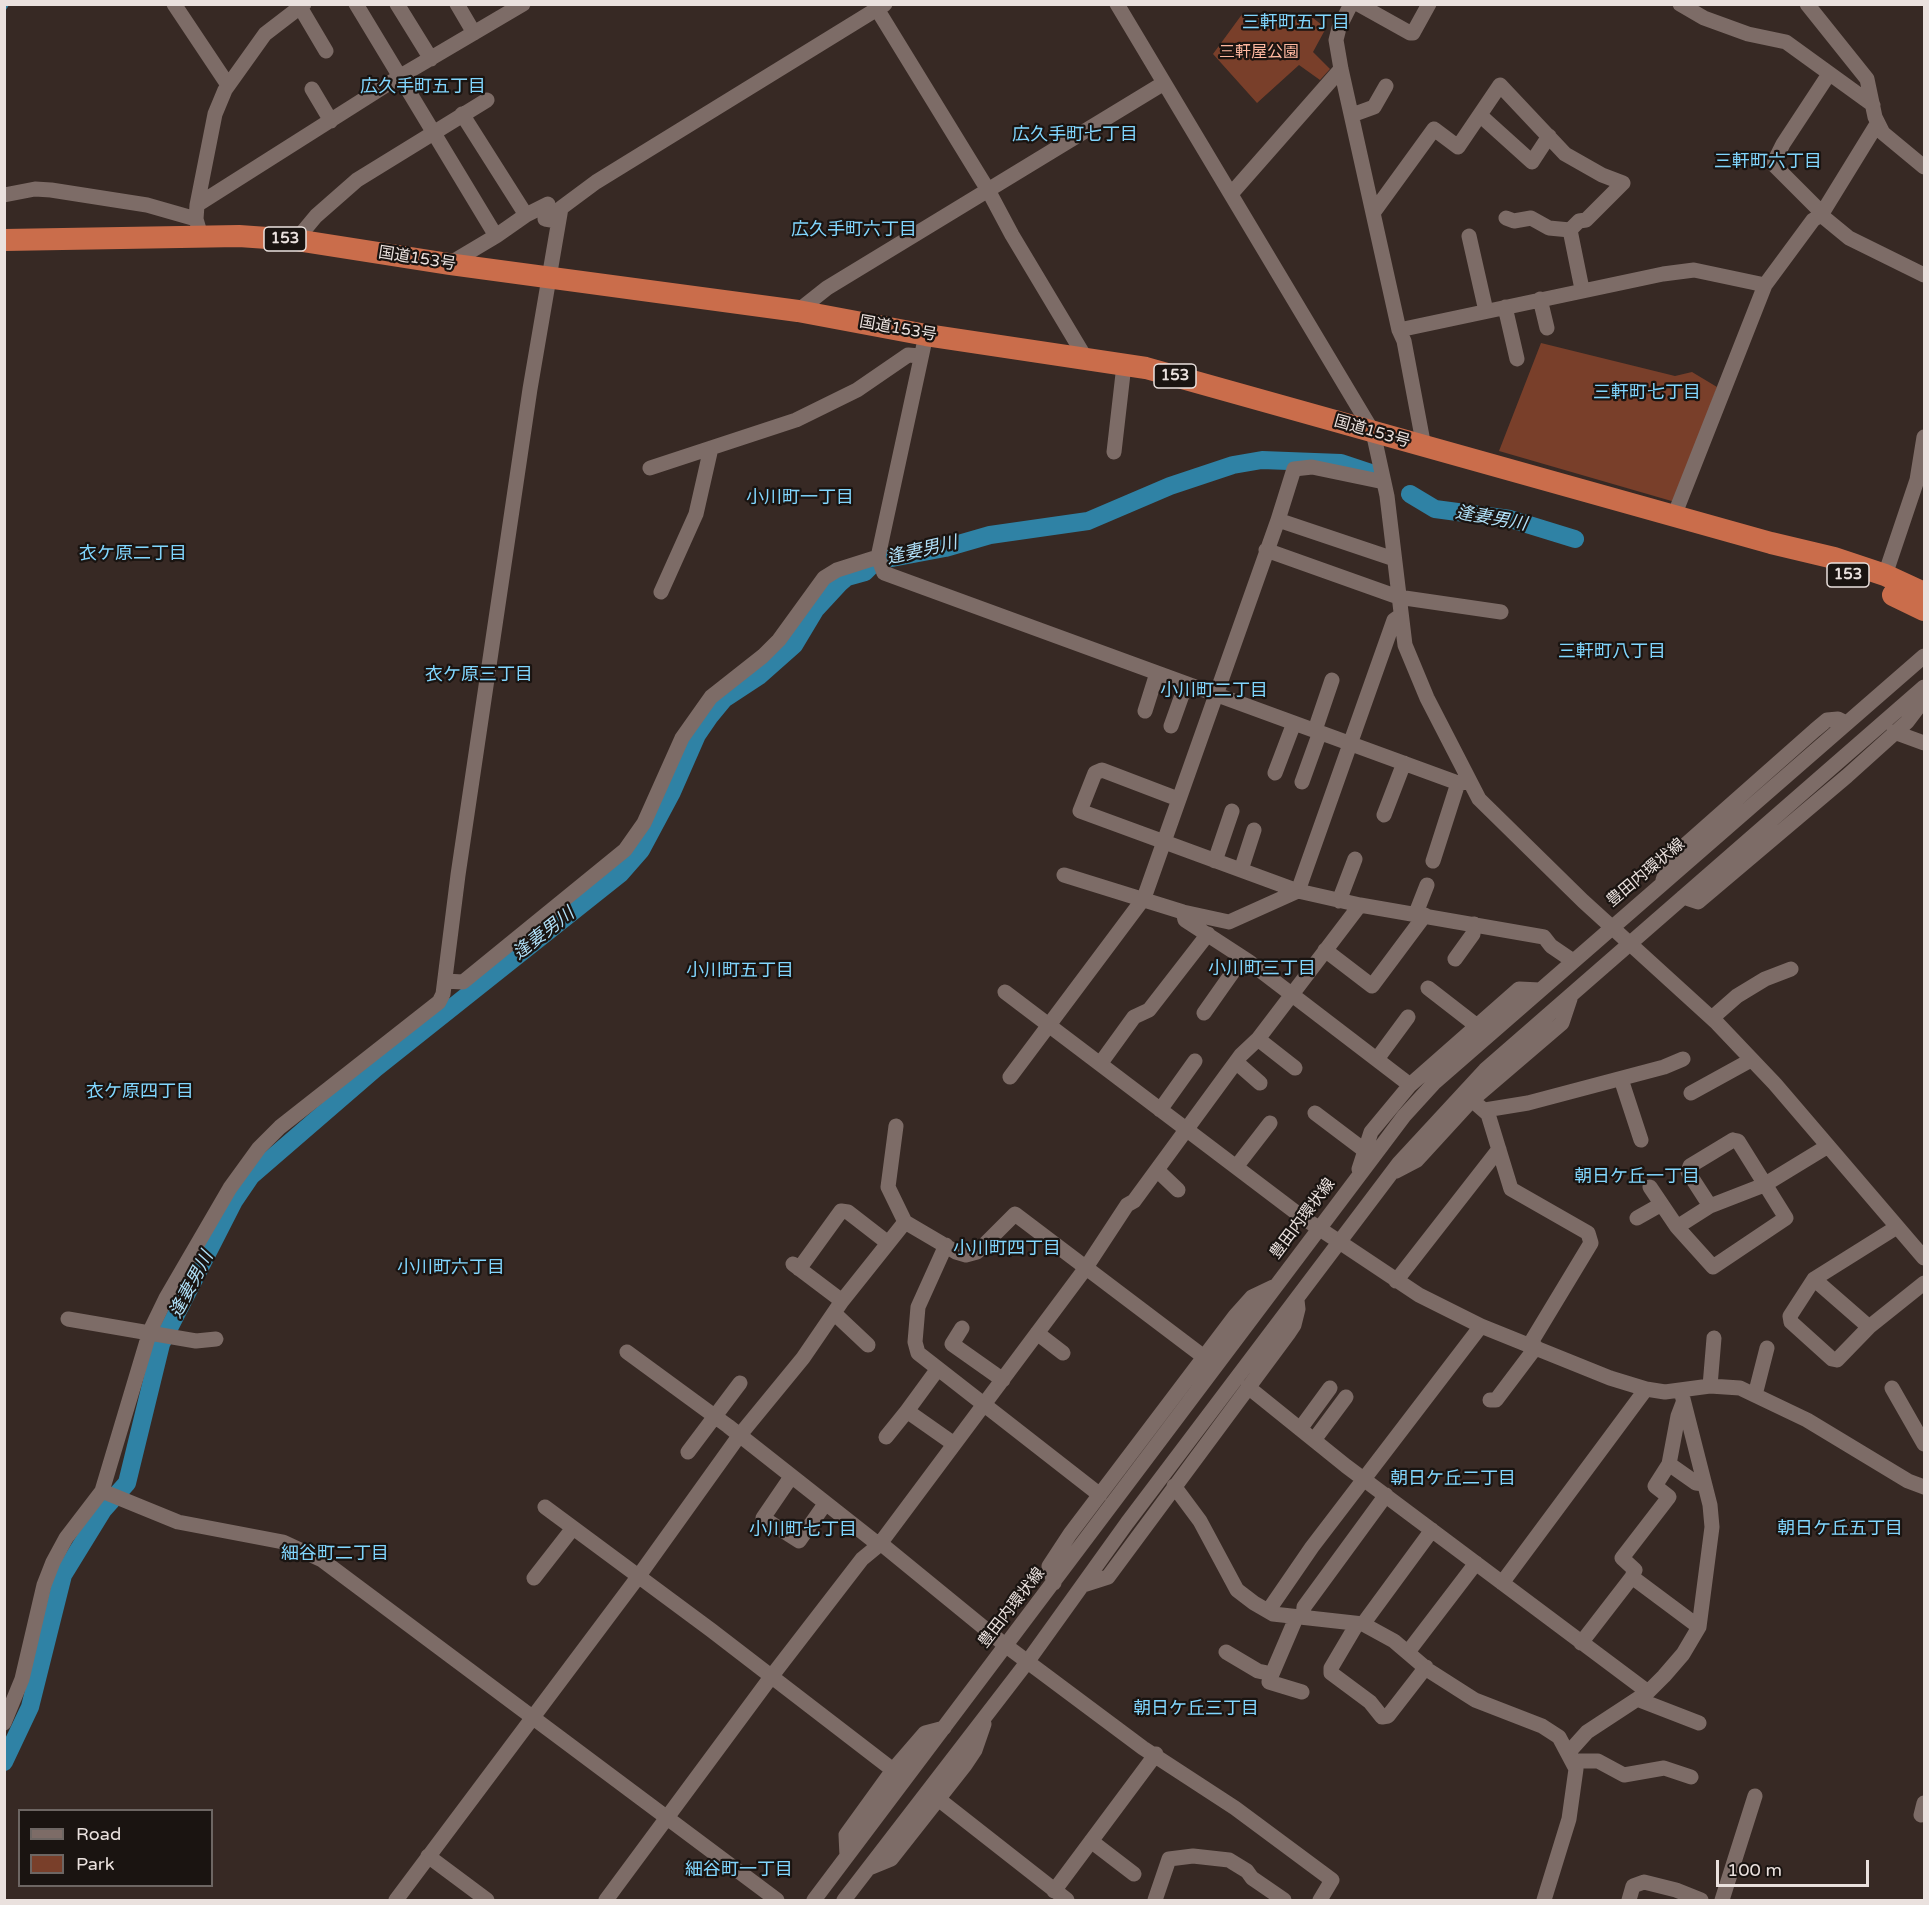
<!DOCTYPE html>
<meta charset="utf-8">
<style>
body{margin:0}
#map{position:relative;width:1929px;height:1905px;overflow:hidden;background:#372924;font-family:"Varela Round",sans-serif}
canvas{display:block}
.frame{position:absolute;inset:0;border:6px solid #eae1de;pointer-events:none}
.legend{position:absolute;left:18px;top:1809px;width:195px;height:78px;box-sizing:border-box;background:#1a1411;border:2px solid #6d6663;margin:0;padding:8px 10px;list-style:none;font-size:18px;color:#eae1de}
.legend li{display:flex;align-items:center;gap:12px;height:30px}
.legend b{width:30px;border:2px solid #6d6663}
.scale{position:absolute;left:1716px;top:1860px;width:153px;height:27px;box-sizing:border-box;border:3px solid #eae1de;border-top:0;padding-left:8px;font-size:18px;line-height:21px;white-space:nowrap;color:#eae1de;-webkit-text-stroke:4px #1a1411;paint-order:stroke}
</style>
<div id="map">
<canvas width="1929" height="1905"></canvas>
<div class="frame"></div>
<ul class="legend">
<li><b style="height:8px;background:#7d6c67"></b>Road</li>
<li><b style="height:16px;background:#793f2a"></b>Park</li>
</ul>
<div class="scale">100 m</div>
</div>
<script>
const c = document.querySelector('canvas').getContext('2d');
c.lineJoin = 'round';
function fill(path, color) { c.fillStyle = color; c.fill(path, 'evenodd'); }
const toPath = rows => new Path2D(rows.map(r => 'M' + r).join(''));
function strokePath(path, color, width, dash) { c.strokeStyle = color; c.lineWidth = width; c.lineCap = dash ? 'butt' : 'round'; c.setLineDash(dash || []); c.stroke(path); }
function drawText(font, color, halo, rows, align = 'center') {
  c.font = font + ' "Varela Round","Noto Sans JP",sans-serif'; c.lineWidth = 4.5; c.setLineDash([]); c.textBaseline = 'middle'; c.strokeStyle = halo; c.fillStyle = color; for (const [text, x, y, turn = 0] of rows) {
    c.save(); c.translate(x, y); c.rotate((+turn || 0) * Math.PI / 180); c.textAlign = isNaN(turn) ? turn : align; if (halo) c.strokeText(text, 0, 0); c.fillText(text, 0, 0); c.restore();
  }
}
fill(toPath([
 [1243,13,1287,23,1309,15,1326,28,1313,52,1330,69,1320,80,1299,65,1257,103,1213,54],
 [1541,343,1675,376,1692,372,1717,387,1675,502,1499,451]
]), '#793f2a');
strokePath(toPath([
 [4,10,8,4]
]), '#2f82a5', 3);
strokePath(toPath([
 [1410,494,1435,509,1510,519,1575,539],
 [4,1762,30,1707,63,1575,103,1510,127,1483,161,1344,234,1201,251,1176,376,1068,620,874,641,850,672,792,697,735,710,716,724,699,759,676,794,645,815,610,840,583,847,577,865,572,876,561,945,548,990,535,1088,521,1170,486,1233,465,1262,460,1341,463,1371,473]
]), '#2f82a5', 18);
strokePath(toPath([
 [174,4,228,85],
 [356,4,496,236,449,264],
 [397,4,431,59],
 [457,4,474,33],
 [1117,4,1373,432,1387,496,1405,645,1427,698,1479,799,1583,901,1717,1023,1775,1084,1924,1258],
 [1351,4,1339,28,1336,40,1341,69,1399,330,1404,341,1424,447],
 [1358,4,1410,33,1413,33,1429,4],
 [1680,4,1704,18,1748,34,1786,42,1873,105],
 [1807,4,1867,79,1875,117,1883,133,1924,167],
 [300,7,326,51],
 [877,9,988,190,1012,235,1085,357],
 [1829,74,1783,144,1773,164,1818,209,1821,215,1849,238,1924,275],
 [312,89,331,121],
 [462,114,526,215],
 [1352,115,1374,107,1386,86],
 [1481,116,1532,162,1549,136],
 [1231,194,1341,69],
 [4,195,35,189,51,190,147,205,196,219],
 [197,205,399,77,523,4],
 [1373,213,1434,129,1458,147,1500,85,1565,154,1602,175,1623,183,1586,220,1579,221,1570,230,1549,228,1531,218,1514,221,1506,218],
 [1570,230,1582,289],
 [201,236,196,219,197,205,215,114,225,90,265,34,304,4],
 [496,236,526,215,548,204,545,219,557,221],
 [1469,236,1486,311],
 [296,240,316,216,357,180,487,100],
 [1540,299,1547,328],
 [1505,307,1517,359],
 [798,311,827,288,1164,83],
 [1399,330,1663,274,1694,270,1765,285],
 [926,335,878,557,884,573,1458,783,1470,782],
 [1114,452,1124,365],
 [650,468,796,420,857,390,908,355,920,356],
 [1674,516,1765,285,1813,220,1821,215,1877,124],
 [1278,520,1294,469,1312,467,1384,482],
 [1266,550,1398,597,1501,612],
 [1885,575,1917,480,1924,437],
 [661,592,696,514,711,448],
 [1145,711,1157,673],
 [1171,726,1186,684],
 [1315,730,1332,680],
 [1894,732,1924,743],
 [1275,773,1294,723],
 [1302,782,1320,732],
 [1178,799,1102,770,1095,773,1080,811,1298,891,1360,905,1544,937,1551,946,1573,961],
 [1384,815,1404,763],
 [1215,861,1232,811],
 [1433,861,1458,783],
 [1241,870,1254,830],
 [1064,875,1183,912,1229,922,1298,891,1394,620,1401,615],
 [1663,880,1668,865,1685,845,1815,730,1827,720,1838,719,1846,723],
 [1683,897,1698,902,1847,776,1907,722,1923,701,1922,689],
 [1339,901,1355,859],
 [1183,912,1185,920,1248,961,1410,1085],
 [1416,913,1427,885],
 [1325,950,1372,986,1425,915],
 [1455,959,1473,934,1474,924],
 [445,981,463,982,625,850,644,823,682,738,711,697,763,656,779,640,824,578,837,570,878,557],
 [1428,988,1477,1026],
 [1005,992,1302,1217,1419,1295,1481,1326,1610,1378,1646,1389,1665,1392,1710,1386,1740,1388,1807,1420,1908,1481,1924,1487],
 [1204,1013,1242,959],
 [1712,1018,1737,996,1765,979,1791,969],
 [1258,1039,1295,1068],
 [1377,1059,1408,1017],
 [1236,1062,1260,1083],
 [1100,1064,1134,1017,1149,1010,1208,934],
 [1010,1077,1144,898,1278,520,1394,559],
 [1621,1079,1641,1140],
 [1691,1093,1751,1060],
 [1472,1100,1488,1114,1511,1189,1588,1233,1591,1243,1530,1344],
 [1160,1110,1195,1061],
 [1485,1110,1528,1103,1664,1067,1683,1059],
 [1315,1113,1364,1150],
 [896,1126,888,1187,905,1222],
 [1733,1140,1738,1141,1786,1218,1713,1267,1677,1227,1710,1206,1688,1172,1690,1166,1733,1140],
 [1236,1167,1270,1123],
 [1359,1169,1371,1132,1410,1085,1519,989,1540,990],
 [1157,1170,1178,1190],
 [1396,1171,1417,1160,1472,1100,1562,1023,1570,999],
 [1650,1187,1677,1227],
 [1710,1206,1764,1185,1828,1146],
 [1637,1218,1660,1205],
 [946,1245,918,1307,915,1342,918,1353,1100,1495],
 [793,1264,842,1301],
 [799,1269,841,1211,848,1212,888,1243],
 [1814,1279,1869,1327,1924,1283],
 [1396,1281,1499,1149],
 [834,1313,868,1345],
 [68,1319,196,1341,216,1339],
 [1869,1327,1837,1360,1832,1359,1791,1322,1790,1316,1814,1279,1897,1227],
 [962,1328,952,1344,1003,1380],
 [1037,1333,1063,1353],
 [627,1352,728,1426,879,1545],
 [937,1370,907,1411,954,1444],
 [1710,1386,1714,1338],
 [1248,1387,1346,1466,1648,1692],
 [1892,1388,1924,1444],
 [1755,1395,1767,1348],
 [1490,1400,1496,1400,1536,1347],
 [1300,1429,1330,1388],
 [886,1437,907,1411],
 [1314,1440,1346,1397],
 [688,1452,740,1383],
 [1669,1464,1678,1416,1683,1403],
 [791,1477,763,1518,799,1541,825,1504],
 [1174,1486,1200,1521,1237,1590,1254,1603,1273,1614,1363,1624,1394,1641,1428,1670,1475,1700,1542,1726,1559,1737,1576,1769,1569,1819,1544,1900],
 [102,1491,178,1522,283,1542,322,1560,777,1900],
 [545,1507,711,1630,893,1770],
 [879,1542,1005,1645,1143,1748,1235,1808,1332,1880,1320,1900],
 [879,1545,1085,1269,1127,1205,1134,1201,1241,1055,1258,1039,1360,905],
 [534,1578,573,1528],
 [1054,1583,1049,1566,1070,1534,1235,1316,1252,1297,1273,1287],
 [1502,1583,1646,1389],
 [1083,1585,1108,1577,1288,1334,1294,1325,1298,1309,1297,1300],
 [1268,1611,1312,1547,1481,1326],
 [1303,1617,1304,1607,1386,1495],
 [1357,1624,1331,1668,1331,1673,1370,1702,1382,1717,1388,1716,1426,1667],
 [1363,1624,1432,1530],
 [1699,1627,1632,1577,1635,1570,1622,1558,1669,1497,1655,1486,1669,1464,1696,1483,1704,1484],
 [1581,1643,1632,1577],
 [1226,1652,1258,1671,1272,1674,1296,1618],
 [1408,1652,1476,1563],
 [1269,1682,1302,1692],
 [1637,1699,1699,1723],
 [4,1723,22,1679,44,1585,53,1562,66,1538,102,1491,150,1331,166,1298,230,1188,259,1148,280,1127,439,1002,443,994,458,875,530,389,561,208,596,182,885,4],
 [1569,1752,1587,1732,1648,1692,1664,1676,1683,1654,1699,1627,1712,1527,1710,1505,1681,1391],
 [1573,1761,1598,1761,1624,1775,1664,1768,1691,1777],
 [937,1798,1067,1900],
 [1921,1815,1924,1803],
 [1091,1841,1134,1874],
 [428,1856,487,1900],
 [847,1856,846,1835,893,1770,925,1733,944,1728],
 [869,1868,891,1859,965,1765,975,1750,984,1724],
 [1054,1891,1156,1754],
 [396,1900,638,1577,739,1436,803,1358,842,1301,905,1222,956,1252,966,1255,977,1252,1015,1214,1204,1357],
 [606,1900,771,1677,862,1559,879,1545],
 [814,1900,1404,1116,1435,1082,1924,656],
 [844,1900,1028,1661,1127,1523,1399,1163,1485,1070,1924,687],
 [1155,1900,1169,1859,1193,1856,1229,1860,1247,1871,1252,1878,1284,1900],
 [1629,1900,1633,1886,1644,1882,1676,1890,1701,1900],
 [1722,1900,1755,1796]
]), '#7d6c67', 15);
strokePath(toPath([
 [4,240,239,236,296,240,449,264,798,311,926,335,1146,368,1771,543,1834,558,1885,575,1924,593],
 [1893,595,1924,610]
]), '#ca6d4b', 22);
for (const [x, y, w] of [
 [285,239,42],
 [1175,376,42],
 [1848,575,42]
]) { const box = new Path2D(); box.roundRect(x - w / 2, y - 12, w, 24, 4.5); c.fillStyle = '#1a1411'; c.fill(box); strokePath(box, '#eae1de', 1.5); }
drawText('bold 15px', '#eae1de', null, [
 ["153",285,239],
 ["153",1175,376],
 ["153",1848,575]
]);
drawText('16px', '#feb8a0', '#1a1411', [
 ["三軒屋公園",1259,53]
]);
drawText('16px', '#eae1de', '#1a1411', [
 ["国道153号",417,259,9],
 ["国道153号",898,329,10],
 ["国道153号",1372,432,16],
 ["豊田内環状線",1646,873,-40],
 ["豊田内環状線",1303,1219,-53],
 ["豊田内環状線",1012,1608,-52]
]);
drawText('18px', '#81d6fe', '#1a1411', [
 ["三軒町五丁目",1296,23],
 ["広久手町五丁目",423,87],
 ["広久手町七丁目",1075,135],
 ["三軒町六丁目",1768,162],
 ["広久手町六丁目",854,230],
 ["三軒町七丁目",1647,393],
 ["小川町一丁目",800,498],
 ["衣ケ原二丁目",133,554],
 ["三軒町八丁目",1612,652],
 ["衣ケ原三丁目",479,675],
 ["小川町二丁目",1214,691],
 ["小川町三丁目",1262,969],
 ["小川町五丁目",740,971],
 ["衣ケ原四丁目",140,1092],
 ["朝日ケ丘一丁目",1637,1177],
 ["小川町四丁目",1007,1249],
 ["小川町六丁目",451,1268],
 ["朝日ケ丘二丁目",1453,1479],
 ["朝日ケ丘五丁目",1840,1529],
 ["小川町七丁目",803,1530],
 ["細谷町二丁目",335,1554],
 ["朝日ケ丘三丁目",1196,1709],
 ["細谷町一丁目",739,1870]
]);
drawText('italic 18px', '#afdff7', '#1a1411', [
 ["逢妻男川",1491,519,10],
 ["逢妻男川",922,551,-13],
 ["逢妻男川",544,934,-38],
 ["逢妻男川",192,1285,-62]
]);
</script>
